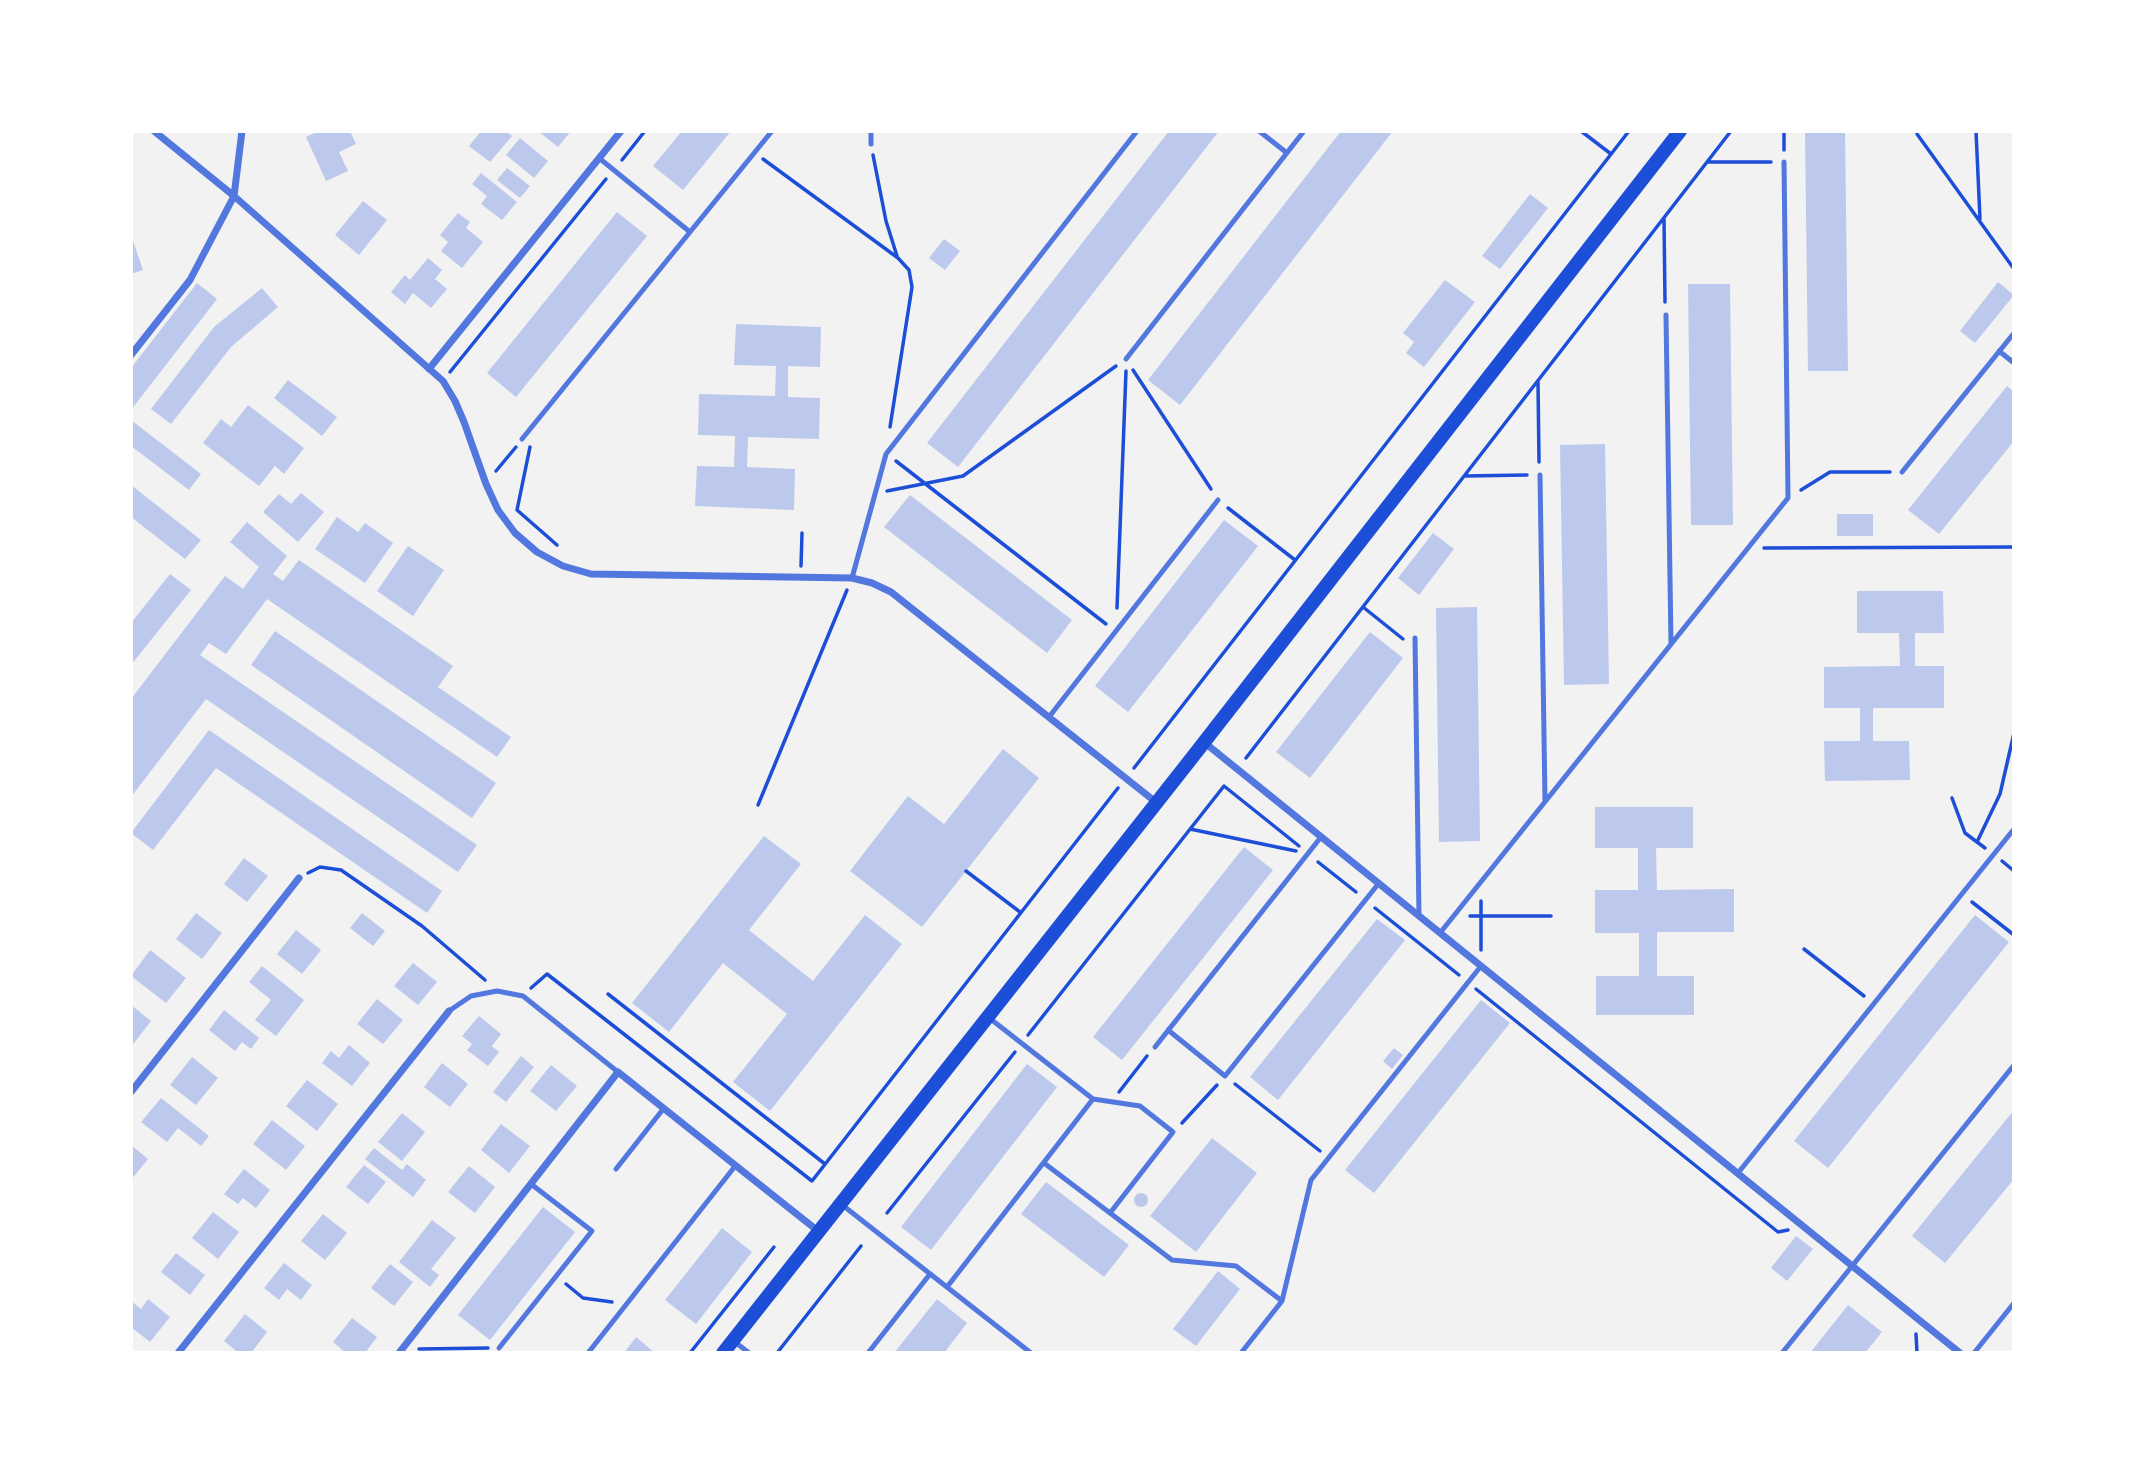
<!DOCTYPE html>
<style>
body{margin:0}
#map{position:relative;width:2145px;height:1484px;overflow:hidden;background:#f2f2f2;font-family:"DejaVu Sans",sans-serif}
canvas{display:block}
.frame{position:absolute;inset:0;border:133px solid #fff;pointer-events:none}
</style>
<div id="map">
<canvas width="2145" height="1484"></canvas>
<div class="frame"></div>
</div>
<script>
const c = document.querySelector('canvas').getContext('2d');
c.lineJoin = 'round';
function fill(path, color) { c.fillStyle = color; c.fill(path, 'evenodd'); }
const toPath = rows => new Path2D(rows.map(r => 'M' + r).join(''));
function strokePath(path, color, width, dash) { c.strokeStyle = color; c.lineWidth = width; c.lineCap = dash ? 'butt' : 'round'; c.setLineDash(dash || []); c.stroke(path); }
fill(toPath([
 [319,131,350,131,356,144,339,152,348,171,326,181,306,137],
 [481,131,506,131,512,136,490,162,469,146],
 [538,131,571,131,558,147],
 [682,131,731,131,683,190,653,166],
 [1169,131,1219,131,958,467,927,443],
 [1341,131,1393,131,1180,405,1148,380],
 [1845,131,1848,371,1808,371,1805,132],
 [520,138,548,161,534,178,506,155],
 [507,168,530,186,520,198,497,180],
 [481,173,517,202,502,220,481,204,487,196,472,184],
 [1530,194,1548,208,1500,269,1482,256],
 [363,201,387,220,359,255,335,235],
 [617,212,647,236,516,397,487,373],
 [458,213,470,222,466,228,483,242,462,268,441,251,448,242,440,235],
 [131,235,143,270,131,274],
 [944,239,960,251,945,270,929,258],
 [428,258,442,270,435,279,447,289,431,308,413,293,405,304,391,292,405,275,410,280],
 [1445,280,1475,302,1424,367,1406,353,1414,342,1403,333],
 [1998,282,2014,295,1975,343,1960,331],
 [197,283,217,299,131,410,131,368],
 [1688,284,1730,284,1733,525,1691,525],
 [262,288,278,307,231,347,171,424,151,409,214,327],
 [736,324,821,327,820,367,788,366,788,397,820,398,819,439,748,437,747,467,795,469,794,510,695,506,697,466,734,467,735,436,698,435,699,394,775,396,776,366,734,365],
 [288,380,337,417,322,436,274,398],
 [2007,386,2014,392,2014,441,1939,534,1908,510],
 [248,405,304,448,284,474,275,466,259,486,203,443,221,419,231,427],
 [131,420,201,474,189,490,131,446],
 [1605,444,1609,684,1564,685,1560,445],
 [131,485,201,540,185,559,131,517],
 [301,493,324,512,298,542,263,512,279,494,291,504],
 [910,495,1072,620,1047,653,884,527],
 [1837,514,1873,514,1873,536,1837,536],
 [337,517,358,532,365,523,393,543,365,583,315,549],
 [1224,520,1258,546,1128,712,1095,686],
 [247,522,287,556,273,574,283,581,299,560,453,666,438,687,511,737,497,757,267,599,226,654,209,643,200,655,477,845,458,872,206,699,131,797,131,699,225,576,243,589,259,567,230,542],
 [1433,533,1454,549,1419,595,1398,578],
 [408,546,444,570,413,616,377,591],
 [170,574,191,590,131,665,131,623],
 [1857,591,1943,591,1944,633,1915,633,1915,666,1944,666,1944,708,1873,708,1873,741,1909,741,1910,780,1825,781,1824,741,1860,741,1860,708,1824,708,1824,667,1900,666,1899,633,1857,633],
 [1477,607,1480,841,1439,842,1436,608],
 [275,631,496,783,472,818,251,665],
 [1370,632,1403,658,1310,778,1276,752],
 [209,730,442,891,427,913,216,768,153,850,131,833],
 [1003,749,1039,778,922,927,850,871,908,796,944,824],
 [1595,807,1693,807,1693,848,1656,848,1657,890,1734,889,1734,932,1657,932,1657,976,1694,976,1694,1015,1596,1015,1596,976,1639,976,1639,933,1595,933,1595,890,1638,890,1638,848,1595,848],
 [764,836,801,864,749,930,813,981,865,915,902,944,770,1111,733,1082,787,1014,723,963,669,1032,632,1003],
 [1244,847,1273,870,1122,1060,1093,1037],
 [244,858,268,876,247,902,224,884],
 [196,913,222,933,202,959,176,939],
 [362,913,385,931,373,946,350,928],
 [1975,915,2009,942,1828,1168,1794,1141],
 [1377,919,1405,940,1278,1100,1250,1077],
 [296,930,321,950,302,974,277,954],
 [150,950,186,978,166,1003,131,976],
 [413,963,437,982,418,1005,394,986],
 [262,966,304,1000,276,1036,255,1020,271,1000,249,982],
 [377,999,403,1020,383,1044,357,1024],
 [1481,1000,1510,1023,1374,1193,1345,1170],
 [131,1005,151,1021,131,1047],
 [224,1010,259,1038,251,1049,242,1042,235,1051,209,1030],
 [479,1016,501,1034,492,1046,499,1052,488,1066,467,1050,472,1044,462,1036],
 [349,1045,370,1063,352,1086,322,1063,331,1051,339,1058],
 [1394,1048,1403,1055,1392,1069,1383,1061],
 [521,1056,534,1067,506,1102,493,1092],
 [192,1057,218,1078,196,1105,170,1085],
 [442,1063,468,1084,450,1107,424,1087],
 [1027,1064,1057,1087,931,1250,901,1227],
 [551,1065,577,1086,556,1111,530,1091],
 [307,1080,338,1104,317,1131,286,1106],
 [161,1098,209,1136,201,1146,178,1128,167,1142,141,1122],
 [2014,1110,2014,1179,1945,1263,1912,1236],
 [402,1113,425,1132,402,1161,378,1142],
 [272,1120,305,1146,286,1170,253,1144],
 [501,1124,530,1146,509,1173,481,1150],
 [1212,1138,1257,1173,1196,1252,1150,1216],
 [131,1145,148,1159,131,1180],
 [374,1148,402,1170,407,1164,426,1180,413,1197,365,1159],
 [364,1165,386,1182,368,1204,346,1187],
 [469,1166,495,1187,475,1213,448,1192],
 [244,1169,270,1190,256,1208,243,1198,238,1204,224,1194],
 [1046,1182,1129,1245,1104,1277,1021,1214],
 '1134 1200a7 7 0 1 1 14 0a7 7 0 1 1-14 0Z',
 [543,1207,575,1232,490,1340,458,1315],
 [213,1212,239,1232,218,1259,192,1238],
 [323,1214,347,1233,325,1260,301,1241],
 [432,1220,456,1238,431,1269,439,1275,430,1287,399,1262],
 [722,1228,752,1252,696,1324,665,1300],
 [1796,1236,1813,1249,1787,1281,1771,1268],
 [176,1253,205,1275,190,1295,161,1272],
 [284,1263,312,1285,301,1300,287,1289,279,1300,264,1288],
 [390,1264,413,1282,394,1306,371,1288],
 [1218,1271,1240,1289,1196,1346,1173,1329],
 [148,1299,170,1317,150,1342,131,1327,131,1301,141,1309],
 [937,1299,967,1323,944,1353,894,1353],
 [1848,1305,1882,1332,1865,1353,1810,1353],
 [245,1314,267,1332,251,1353,239,1353,224,1341],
 [352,1318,377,1337,365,1353,346,1353,333,1342],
 [636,1337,655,1353,624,1353]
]), '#bdc9ec');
strokePath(toPath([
 [1581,131,1611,154],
 [1784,131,1784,150],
 [1976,131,1980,219],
 [1917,134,2014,269],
 [873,155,886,221,897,256],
 [763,159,898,258,909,270,912,287,890,427],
 [622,160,645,131],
 [1708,162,1771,162],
 [1664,219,1665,302],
 [1133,370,1211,489],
 [450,372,606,179],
 [1538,382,1539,462],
 [530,447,517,510,557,545],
 [896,461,1106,624],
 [496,471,516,447],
 [1465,476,1527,475],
 [1801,490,1830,472,1890,472],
 [887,491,963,476,1116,366],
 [1228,508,1295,560],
 [1764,548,2014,547],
 [801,566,802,533],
 [1363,607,1403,639],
 [1117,608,1126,371],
 [1246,758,1731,131],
 [1134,768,1629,131],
 [1952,798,1965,833,1985,848],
 [758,805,847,590],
 [1190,829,1296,851],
 [1977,842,2000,794,2014,733],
 [2002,861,2014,871],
 [1318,862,1356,892],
 [966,871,1020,912],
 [308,873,320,867,341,870,422,926,485,980],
 [1972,902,2014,935],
 [1375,908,1459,975],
 [1470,916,1551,916],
 [1804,949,1864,996],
 [1481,950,1481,901],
 [531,988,547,974,812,1181,1118,788],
 [1476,989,1778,1232,1788,1230],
 [608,994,825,1164],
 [1028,1035,1224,786,1299,846],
 [1235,1084,1320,1151],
 [1119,1092,1147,1056],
 [1182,1123,1217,1085],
 [887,1213,1015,1052],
 [566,1284,583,1298,612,1302],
 [1916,1334,1917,1353],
 [419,1349,488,1348],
 [690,1353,774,1247],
 [777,1353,861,1246]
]), '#1d4ed8', 3.5);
strokePath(toPath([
 [1259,131,1287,153],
 [871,144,871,131],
 [599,158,690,232],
 [1666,315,1671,644],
 [1999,351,2014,363],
 [1126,359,1304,131],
 [522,439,772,131],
 [1902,472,2014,333],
 [1540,475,1545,801],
 [852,578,886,454,1137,131],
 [1415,638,1419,916],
 [1049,717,1218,500],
 [1440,933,1788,498,1784,162],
 [449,1011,471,996,497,991,523,996,618,1072],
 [988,1017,1093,1099,1140,1106,1173,1132,1110,1213],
 [1168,1030,1225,1076,1379,883],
 [1155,1047,1321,837],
 [1044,1163,1172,1260,1236,1266,1282,1301],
 [616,1169,664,1108],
 [1738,1173,2014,829],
 [841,1204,1031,1353],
 [947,1287,1093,1099],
 [735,1342,749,1353],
 [499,1348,592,1231,531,1184],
 [588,1353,736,1165],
 [868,1353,930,1274],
 [1241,1353,1282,1301,1311,1180,1481,966],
 [1782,1353,2014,1065],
 [1974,1353,2014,1303]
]), '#5277de', 5);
strokePath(toPath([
 [154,131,234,196,443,381,455,401,464,422,486,484,498,510,515,533,537,552,563,566,591,574,852,578,872,583,891,592,1157,803],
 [131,355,190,280,234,196,242,131],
 [429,369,621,131],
 [1205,743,1960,1353],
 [131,1092,299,878],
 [178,1353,449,1011],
 [399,1353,618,1072,818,1231]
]), '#5277de', 7);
strokePath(toPath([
 [723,1353,1191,759,1680,131]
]), '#1d4ed8', 14);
</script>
